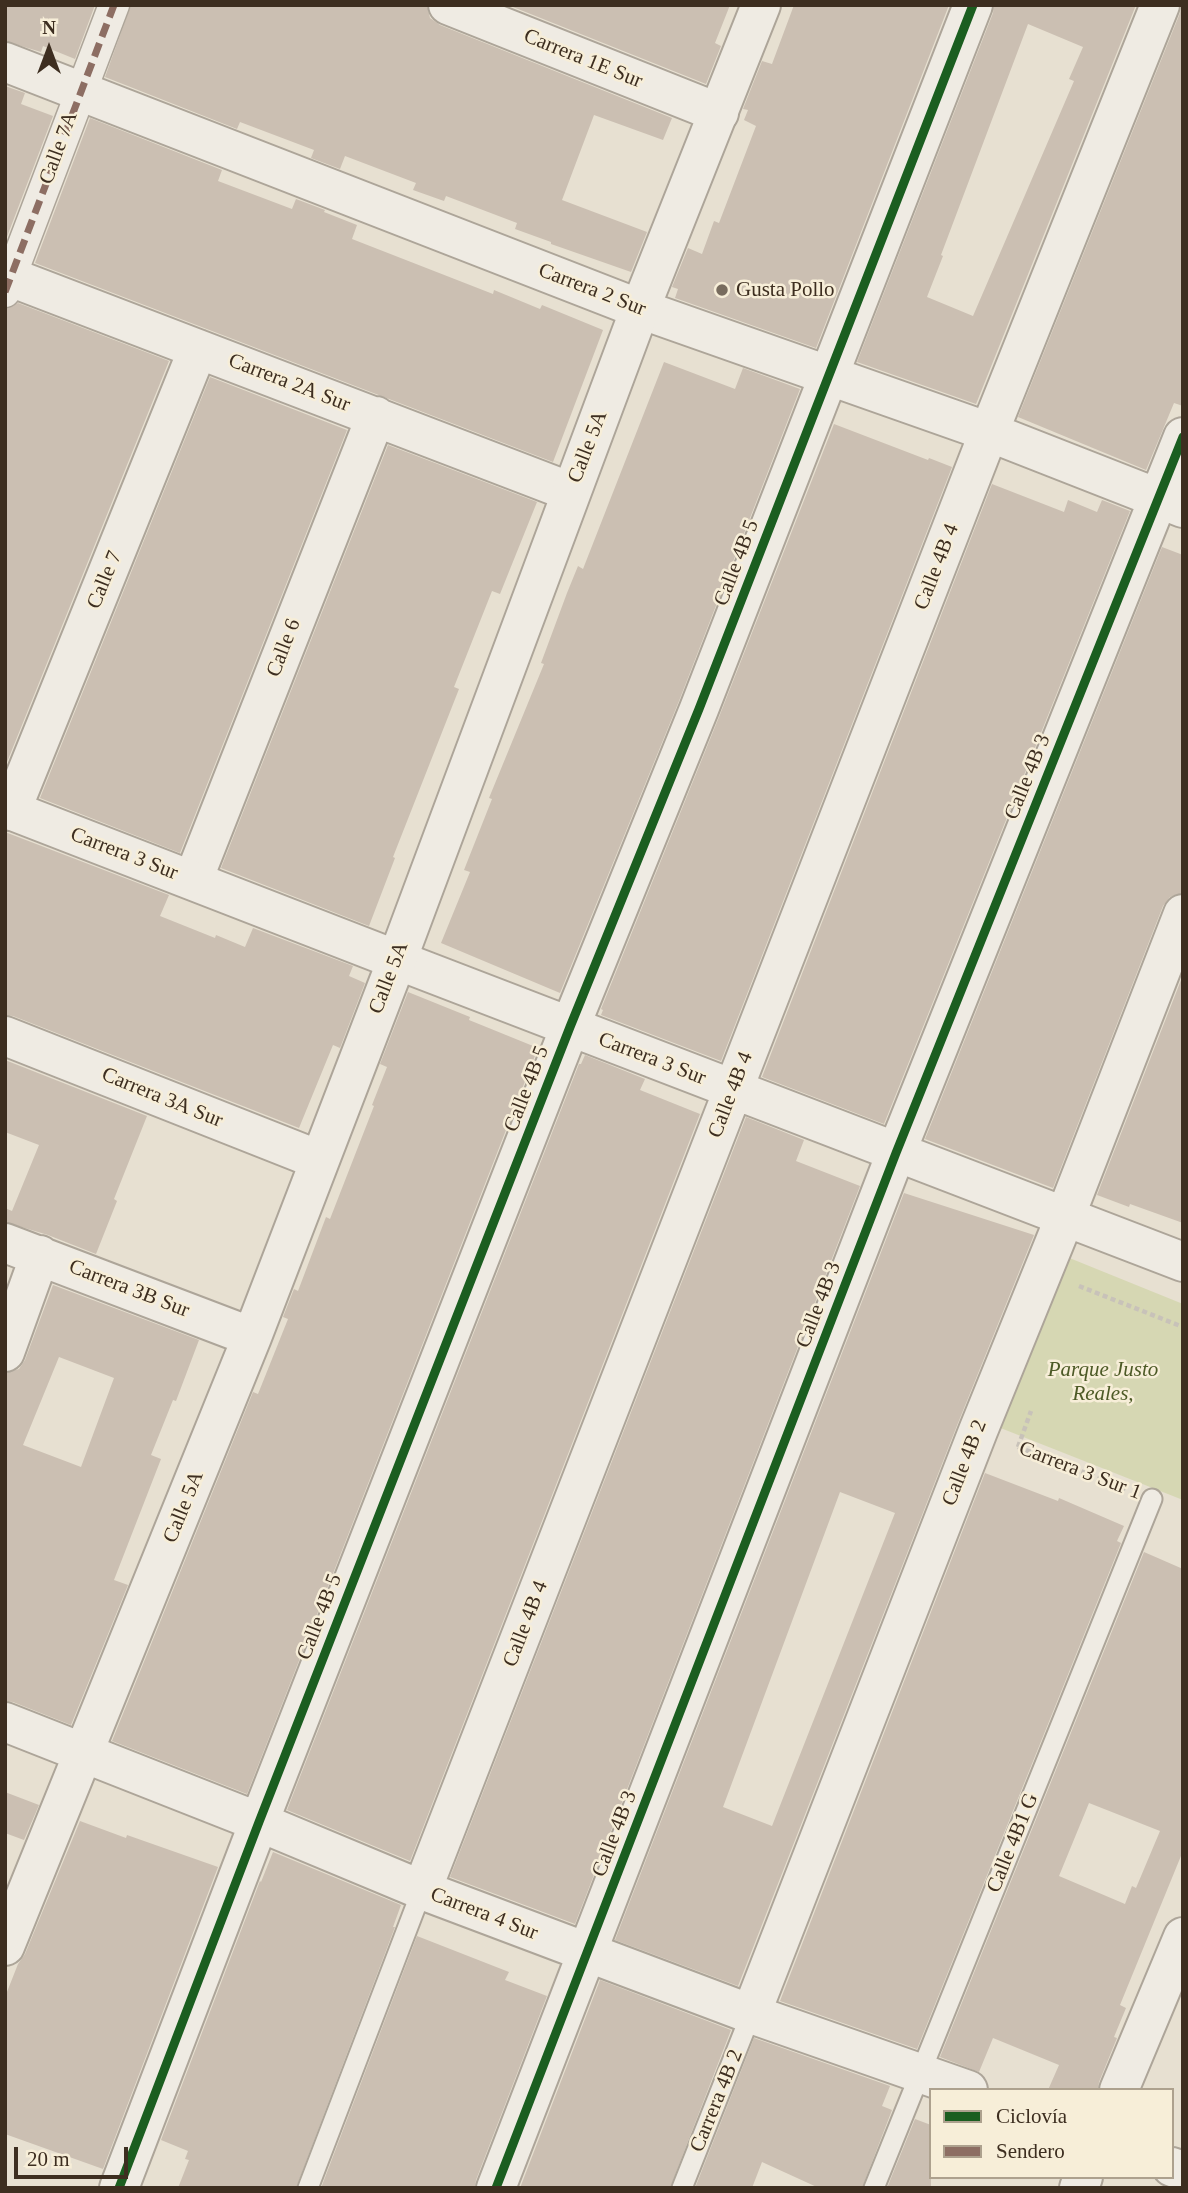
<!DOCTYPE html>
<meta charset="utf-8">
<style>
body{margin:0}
#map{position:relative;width:1188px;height:2193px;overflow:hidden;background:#e7e0d1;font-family:"Times New Roman",serif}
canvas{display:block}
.frame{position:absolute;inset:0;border:7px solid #3d2e20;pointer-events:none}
.legend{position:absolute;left:929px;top:2088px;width:245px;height:91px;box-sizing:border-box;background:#f7eed8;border:2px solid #ada18e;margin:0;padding:9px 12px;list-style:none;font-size:21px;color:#3d2e20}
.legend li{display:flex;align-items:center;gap:14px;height:35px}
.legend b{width:35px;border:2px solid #ada18e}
.north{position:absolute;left:14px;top:14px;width:70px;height:70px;-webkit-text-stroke:5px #f7eed8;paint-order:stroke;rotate:0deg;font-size:19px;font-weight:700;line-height:28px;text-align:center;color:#3d2e20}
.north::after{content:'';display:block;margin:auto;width:24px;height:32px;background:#3d2e20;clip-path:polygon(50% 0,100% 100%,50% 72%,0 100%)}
.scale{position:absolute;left:14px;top:2147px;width:114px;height:32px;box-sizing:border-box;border:4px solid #3d2e20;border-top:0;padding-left:9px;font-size:21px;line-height:24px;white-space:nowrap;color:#3d2e20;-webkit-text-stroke:5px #f7eed8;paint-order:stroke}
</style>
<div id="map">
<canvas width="1188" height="2193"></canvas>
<div class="frame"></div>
<ul class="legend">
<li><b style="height:9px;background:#1b5e20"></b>Ciclovía</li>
<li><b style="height:9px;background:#8d6e63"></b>Sendero</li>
</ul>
<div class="north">N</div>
<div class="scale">20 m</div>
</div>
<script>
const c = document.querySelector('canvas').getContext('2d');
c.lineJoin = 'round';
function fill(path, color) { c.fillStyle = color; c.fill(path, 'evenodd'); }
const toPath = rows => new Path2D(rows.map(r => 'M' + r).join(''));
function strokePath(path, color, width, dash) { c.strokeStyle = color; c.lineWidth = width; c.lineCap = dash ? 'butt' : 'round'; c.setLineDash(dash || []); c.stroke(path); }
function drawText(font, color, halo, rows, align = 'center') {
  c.font = font + ' "Times New Roman",serif'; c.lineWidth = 5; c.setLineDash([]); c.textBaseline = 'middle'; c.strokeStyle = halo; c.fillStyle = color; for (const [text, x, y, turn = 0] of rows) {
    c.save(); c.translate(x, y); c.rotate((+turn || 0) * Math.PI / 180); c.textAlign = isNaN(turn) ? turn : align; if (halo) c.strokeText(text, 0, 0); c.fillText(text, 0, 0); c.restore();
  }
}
fill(toPath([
 [1067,1257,1183,1304,1183,1500,998,1427]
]), '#d6d7b3');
fill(toPath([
 [5,5,95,5,75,59,43,46,41,52,5,41],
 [131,5,427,5,430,18,440,25,672,118,663,140,594,115,562,200,647,232,631,272,551,244,551,242,515,229,517,223,446,196,444,201,413,190,416,183,345,156,340,169,311,158,314,150,240,122,237,129,105,77],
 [508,5,730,5,715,43,721,46,706,84],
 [794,5,949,5,816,348,675,298,678,289,672,287,688,248,702,254,714,221,719,223,756,126,744,120,748,110,743,109,762,61,772,64],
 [994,5,1136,5,976,404,857,362,993,13],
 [1028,24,1083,47,1069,79,1074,81,973,316,927,297,943,256,941,255],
 [1181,5,1183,406,1174,403,1146,470,1018,417,1180,13],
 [5,86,25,93,21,104,53,116,5,242],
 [90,118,222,170,218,181,292,209,296,199,325,210,324,212,357,225,352,239,493,294,494,290,540,309,542,305,603,330,553,462,35,263],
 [18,303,169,361,5,767,5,309],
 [664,362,735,389,743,368,800,389,679,701,560,993,441,943,470,872,464,870,492,799,489,798,544,664,541,663,567,593,578,566,583,569],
 [210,377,347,430,180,853,40,798],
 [834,424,928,460,929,458,952,467,721,1061,601,1015,603,1010,601,1009,719,717],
 [388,445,537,502,500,594,492,591,454,687,459,689,393,857,395,858,369,926,221,868],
 [992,484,1064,512,1068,500,1097,512,1102,500,1130,511,884,1124,762,1077],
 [1162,547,1183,555,1183,893,1170,897,1163,906,1053,1188,925,1139],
 [5,832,169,895,160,916,215,938,216,935,245,947,253,928,353,966,349,976,365,983,340,1048,333,1045,299,1128,13,1016,5,1015],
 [1183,975,1183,1223,1130,1204,1129,1207,1097,1195],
 [408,992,470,1017,469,1020,538,1048,247,1794,112,1741,253,1392,258,1394,288,1319,283,1317,294,1289,298,1291,326,1217,330,1219,374,1106,372,1105,387,1067,380,1064],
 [585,1055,645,1079,640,1090,700,1114,410,1861,287,1810,579,1064,581,1064],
 [5,1060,147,1116,114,1199,117,1201,96,1254,48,1235,5,1222,5,1208,12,1211,39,1145,5,1132],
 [746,1117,804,1140,796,1161,860,1186,575,1924,450,1877],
 [904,1193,1034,1235,958,1423,738,1986,615,1940],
 [840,1492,895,1513,772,1826,723,1807],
 [53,1285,199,1340,176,1401,173,1400,151,1455,161,1459,114,1580,128,1585,71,1725,13,1702,5,1701,5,1373,19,1369,25,1360],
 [59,1357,114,1378,81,1467,23,1445],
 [985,1473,1058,1501,1059,1498,1124,1526,1117,1541,1121,1543,917,2049,780,2001],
 [1144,1552,1183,1569,1183,1851,1120,2005,1126,2008,1114,2037,1117,2038,1099,2082,1098,2090,1048,2090,1059,2065,993,2038,979,2072,940,2057],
 [1089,1803,1160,1831,1136,1888,1132,1886,1125,1904,1059,1876],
 [5,1792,39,1805,24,1840,5,1833],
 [80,1821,126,1838,127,1835,218,1867,103,2169,5,2134,5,1997,18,1964,25,1954],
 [273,1852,401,1905,393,1927,395,1927,296,2188,178,2188,189,2160,185,2159,188,2151,161,2140,260,1881,261,1882],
 [417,1936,509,1972,505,1980,547,1996,476,2180,475,2188,321,2188],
 [600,1980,731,2030,670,2188,520,2188],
 [754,2038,890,2086,882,2106,892,2110,862,2188,819,2188,762,2162,752,2188,695,2188],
 [915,2119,931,2125,931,2188,887,2188]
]), '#cbbfb2');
const service = toPath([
 [308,2188,422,1890],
 [682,2188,751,2014],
 [874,2188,1152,1499]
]);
const pedestrian = toPath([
 [5,292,114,5]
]);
const minor = toPath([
 [448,5,719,113],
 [5,62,640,309,989,432,1183,508],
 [5,275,571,492],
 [11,811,198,349],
 [193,880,376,416],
 [5,1036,319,1160],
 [5,1243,252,1337],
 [5,1352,40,1255],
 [5,1722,259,1822,422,1890,751,2014,968,2090],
 [422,1890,989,432,1160,5],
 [5,1946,252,1337,397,960,1183,1262],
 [751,2014,978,1431,1065,1217,1183,914],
 [1119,2090,1183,1937],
 [1172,2167,1183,2171],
 [119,2188,259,1822,570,1027,699,709,973,5],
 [496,2188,896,1153,1183,437],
 [1079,2188,1083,2177]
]);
const tertiary = toPath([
 [5,808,397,960,640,309,761,5]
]);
strokePath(service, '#ada599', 23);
strokePath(pedestrian, '#ada599', 33);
strokePath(minor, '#ada599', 42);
strokePath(tertiary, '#ada599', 42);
strokePath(toPath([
 [1079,1286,1183,1327],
 [1018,1447,1031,1411],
 [1018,1447,1127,1489]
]), '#c8c2b9', 4.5, [5, 3.5]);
strokePath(service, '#efebe3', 19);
strokePath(pedestrian, '#efebe3', 30);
strokePath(minor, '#efebe3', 38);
strokePath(tertiary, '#efebe3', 38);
strokePath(toPath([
 [5,292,114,5]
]), '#8d6e63', 7, [14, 7]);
strokePath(toPath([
 [119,2188,259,1822,570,1027,699,709,973,5],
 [496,2188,896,1153,1183,437]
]), '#1b5e20', 9);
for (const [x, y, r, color] of [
 [722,290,7,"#786c5e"]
]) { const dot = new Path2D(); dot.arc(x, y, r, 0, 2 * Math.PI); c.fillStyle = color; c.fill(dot); strokePath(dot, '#f7eed8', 2.5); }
drawText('21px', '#3d2e20', '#f7eed8', [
 ["Carrera 1E Sur",583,59,22],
 ["Calle 7A",59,148,-70],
 ["Carrera 2 Sur",592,290,21],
 ["Carrera 2A Sur",289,383,21],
 ["Calle 5A",588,447,-69],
 ["Calle 4B 5",737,563,-69],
 ["Calle 4B 4",937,567,-69],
 ["Calle 7",105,580,-68],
 ["Calle 6",284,648,-69],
 ["Calle 4B 3",1028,777,-68],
 ["Carrera 3 Sur",124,854,21],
 ["Calle 5A",389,978,-69],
 ["Carrera 3 Sur",652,1059,21],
 ["Calle 4B 5",527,1089,-69],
 ["Calle 4B 4",731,1095,-69],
 ["Carrera 3A Sur",162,1098,22],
 ["Carrera 3B Sur",129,1289,21],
 ["Calle 4B 3",819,1305,-69],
 ["Calle 4B 2",965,1463,-69],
 ["Carrera 3 Sur 1",1080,1471,21],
 ["Calle 5A",184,1507,-68],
 ["Calle 4B 5",320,1617,-69],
 ["Calle 4B 4",526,1624,-69],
 ["Calle 4B 3",615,1834,-69],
 ["Calle 4B1 G",1013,1843,-68],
 ["Carrera 4 Sur",484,1914,21],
 ["Carrera 4B 2",717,2101,-68]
]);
drawText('21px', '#3d2e20', '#f7eed8', [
 ["Gusta Pollo",736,290]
], 'left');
drawText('italic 21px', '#4d5a26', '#f7eed8', [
 ["Parque Justo",1103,1370],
 ["Reales,",1103,1394]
]);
</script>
